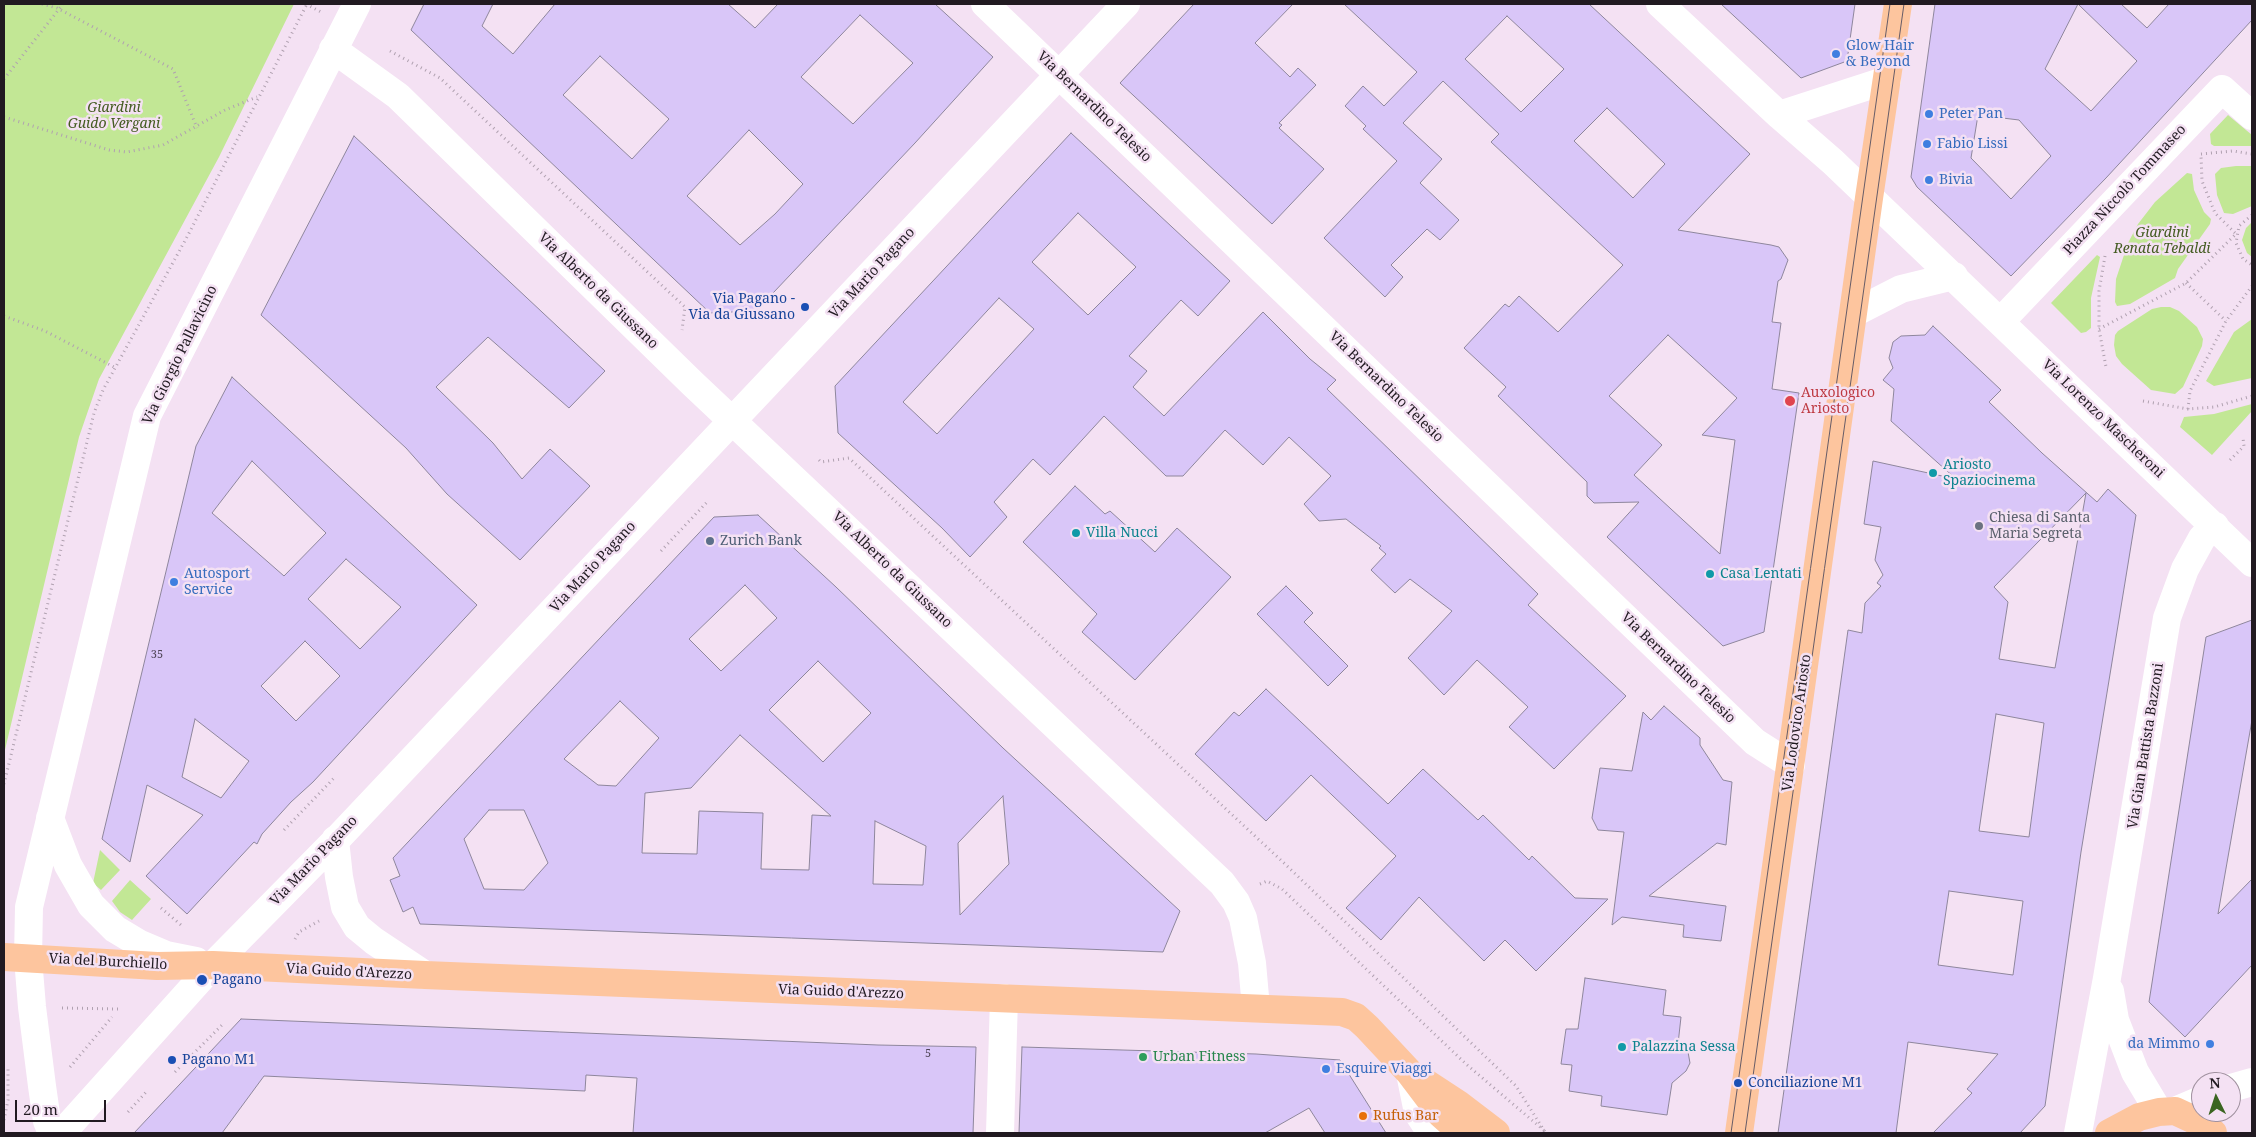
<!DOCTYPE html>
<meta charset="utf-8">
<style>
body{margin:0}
#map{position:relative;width:2256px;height:1137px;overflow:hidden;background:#f4e1f3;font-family:"Noto Serif",serif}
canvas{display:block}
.frame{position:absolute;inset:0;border:5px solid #211a21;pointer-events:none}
.north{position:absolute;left:2191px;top:1072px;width:50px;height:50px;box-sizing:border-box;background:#f4e1f3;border:1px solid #a0919f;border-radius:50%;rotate:356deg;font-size:14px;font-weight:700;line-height:20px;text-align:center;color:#211a21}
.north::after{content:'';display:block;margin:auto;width:18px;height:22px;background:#3b6521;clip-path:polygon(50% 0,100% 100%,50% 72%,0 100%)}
.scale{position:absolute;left:15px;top:1100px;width:91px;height:22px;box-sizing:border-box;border:2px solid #211a21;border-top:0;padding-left:6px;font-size:15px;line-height:18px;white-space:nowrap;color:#211a21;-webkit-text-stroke:4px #f4e1f3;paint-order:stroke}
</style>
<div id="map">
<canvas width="2256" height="1137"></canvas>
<div class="frame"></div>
<div class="north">N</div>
<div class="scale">20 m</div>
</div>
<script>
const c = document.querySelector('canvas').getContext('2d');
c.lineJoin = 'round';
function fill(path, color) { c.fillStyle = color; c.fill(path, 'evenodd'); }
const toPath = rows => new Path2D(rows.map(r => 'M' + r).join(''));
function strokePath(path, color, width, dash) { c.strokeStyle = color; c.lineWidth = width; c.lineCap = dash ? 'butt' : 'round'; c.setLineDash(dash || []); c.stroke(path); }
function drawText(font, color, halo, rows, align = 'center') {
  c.font = font + ' "Noto Serif",serif'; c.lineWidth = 5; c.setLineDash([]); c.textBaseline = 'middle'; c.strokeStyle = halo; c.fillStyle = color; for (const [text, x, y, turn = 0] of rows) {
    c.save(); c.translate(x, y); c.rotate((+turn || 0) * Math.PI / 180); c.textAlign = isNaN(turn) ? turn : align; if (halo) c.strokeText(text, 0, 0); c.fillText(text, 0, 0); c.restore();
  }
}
fill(toPath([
 [4,4,294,4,219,157,99,379,79,437,4,754],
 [2228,115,2252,135,2252,146,2214,146,2211,144,2210,134],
 [2236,166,2252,166,2252,206,2233,214,2224,213,2217,195,2215,174,2221,168],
 [2187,173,2192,174,2194,190,2204,212,2211,219,2210,224,2178,269,2175,278,2130,304,2117,306,2115,302,2116,279,2128,243,2138,224,2155,202],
 [2252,222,2252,257,2247,253,2242,240,2246,228],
 [2097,255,2100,257,2091,298,2091,328,2086,332,2081,333,2051,303],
 [2161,307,2170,307,2179,311,2197,327,2203,339,2202,346,2183,387,2175,394,2151,390,2122,364,2116,356,2114,345,2115,335,2118,331,2152,309],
 [2252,319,2252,378,2214,386,2206,381,2234,332],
 [2252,404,2252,411,2212,455,2180,427,2184,417,2214,414],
 [100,850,120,870,101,890,93,883],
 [130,880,151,899,132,920,120,912,112,901]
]), '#c2e795');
const building = toPath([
 [424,4,493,4,482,26,513,54,555,4,728,4,755,28,778,4,935,4,993,57,915,143,756,311,710,313,411,30,424,4],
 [860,15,913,63,853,124,801,77,860,15],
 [600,56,669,119,632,159,563,95,600,56],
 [749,130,803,184,775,214,740,245,687,196,749,130],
 [1194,4,1293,4,1255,43,1290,77,1298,68,1316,85,1279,123,1282,125,1279,128,1324,169,1272,224,1120,83,1194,4],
 [1344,4,1589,4,1750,154,1678,230,1771,245,1779,247,1788,260,1781,279,1778,281,1772,322,1781,323,1772,389,1799,393,1764,632,1723,646,1607,537,1639,502,1594,503,1587,496,1587,482,1498,396,1506,387,1464,348,1505,304,1509,307,1519,296,1558,332,1623,265,1491,142,1499,134,1443,81,1403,123,1442,159,1420,183,1459,220,1440,240,1427,229,1391,265,1403,277,1385,297,1324,238,1397,161,1363,129,1366,126,1345,106,1363,86,1384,106,1417,72,1344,4],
 [1507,16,1564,69,1521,112,1465,59,1507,16],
 [1607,108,1665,164,1633,198,1574,141,1607,108],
 [1668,335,1737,398,1702,435,1735,440,1720,554,1634,475,1662,445,1609,396,1668,335],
 [1721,4,1855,4,1847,61,1801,78,1721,4],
 [1935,4,2121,4,2147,28,2169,4,2252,4,2252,20,2106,178,2011,276,1917,187,1911,177,1935,4],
 [2078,4,2137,61,2091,111,2045,69,2078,4],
 [1978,115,2019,120,2051,156,2011,199,1971,158,1978,115],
 [1071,133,1230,281,1198,316,1181,300,1129,356,1147,371,1133,387,1164,416,1263,312,1310,359,1336,380,1327,389,1538,594,1528,605,1626,696,1554,769,1509,727,1528,707,1477,660,1444,695,1408,658,1452,611,1410,579,1395,593,1371,570,1386,554,1379,548,1381,546,1346,519,1319,521,1304,504,1331,476,1289,437,1263,465,1225,430,1183,476,1166,476,1104,416,1050,475,1033,459,994,502,1007,517,970,557,942,528,838,433,835,386,1071,133],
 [1078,213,1136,267,1088,315,1032,262,1078,213],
 [999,298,1034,329,937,434,903,402,999,298],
 [354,136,605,371,569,408,488,337,436,387,493,443,522,479,550,449,590,486,520,560,447,494,406,448,261,315,354,136],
 [1933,326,2001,390,1989,402,2042,453,2097,502,2108,489,2136,515,2081,852,2045,1106,2020,1133,1933,1133,1972,1093,1967,1089,1998,1054,1908,1042,1896,1133,1778,1133,1848,630,1862,633,1865,603,1881,586,1877,583,1883,575,1875,560,1881,527,1864,524,1873,461,1956,479,1891,421,1894,389,1883,380,1893,368,1889,358,1893,342,1901,336,1925,335,1933,326],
 [2086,493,2055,668,1999,659,2008,602,1994,587,2086,493],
 [1996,714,2044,723,2029,837,1979,831,1996,714],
 [1949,891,2023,901,2013,975,1938,965,1949,891],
 [232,377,477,605,313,782,291,802,262,834,257,844,254,842,187,914,146,876,203,815,147,785,130,862,102,839,196,446,232,377],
 [252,461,326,533,284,576,212,513,252,461],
 [346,559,401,607,360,649,308,599,346,559],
 [305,641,340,676,296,721,261,686,305,641],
 [195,719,249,761,221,798,182,777,195,719],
 [1075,486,1105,514,1110,511,1155,552,1177,528,1231,577,1135,680,1082,632,1097,614,1023,542,1075,486],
 [758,515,836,587,1003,748,1180,911,1163,952,420,924,413,907,403,912,390,880,400,876,393,858,714,517,758,515],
 [745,585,777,618,721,671,689,639,745,585],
 [818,661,871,713,823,762,769,710,818,661],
 [620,701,659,738,616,786,598,785,564,759,620,701],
 [740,735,831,816,812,815,809,870,761,869,763,813,699,811,697,854,642,853,645,793,691,788,740,735],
 [1003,796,1009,864,960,915,958,843,1003,796],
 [489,810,524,810,548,863,524,890,484,889,464,839,489,810],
 [875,821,926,846,923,885,873,884,875,821],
 [1286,586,1313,613,1304,622,1348,666,1328,686,1257,614,1286,586],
 [2252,620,2252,720,2218,914,2252,879,2252,965,2185,1037,2149,1002,2206,637,2252,620],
 [1266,689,1388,804,1423,769,1478,820,1483,815,1529,860,1532,856,1575,898,1608,899,1536,971,1505,940,1484,961,1419,897,1381,940,1346,908,1396,856,1311,775,1266,821,1195,754,1234,712,1239,716,1266,689],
 [1664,706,1700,738,1700,745,1723,780,1732,782,1726,845,1717,843,1649,896,1726,906,1721,941,1683,937,1684,925,1622,917,1612,925,1624,832,1598,830,1592,818,1600,768,1632,771,1643,712,1651,720,1664,706],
 [1585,978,1666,990,1663,1015,1681,1017,1678,1044,1688,1052,1690,1063,1686,1071,1672,1083,1667,1115,1601,1106,1602,1096,1569,1091,1572,1065,1561,1064,1566,1029,1578,1029,1585,978],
 [241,1019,878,1045,976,1047,973,1133,633,1133,637,1078,586,1075,585,1091,264,1076,222,1133,134,1133,241,1019],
 [1022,1047,1256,1054,1340,1060,1386,1133,1325,1133,1309,1108,1265,1133,1019,1133,1022,1047]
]);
fill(building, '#d9c6f8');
strokePath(building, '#8e869c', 1);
strokePath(toPath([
 [42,4,57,8,173,69,197,128],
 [306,4,321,12],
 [390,51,440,78,685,307,682,330],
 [4,79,63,4],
 [4,117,109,150,127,152,163,145,225,110,257,97],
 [2201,154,2233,151,2252,154],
 [2252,215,2239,226,2236,243,2243,259,2252,265],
 [2105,256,2099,291,2099,329,2106,367],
 [2186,283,2226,321],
 [4,316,45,331,114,367],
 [2099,329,2186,283,2236,234,2215,213,2202,181,2201,155],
 [2143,401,2188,409,2214,407,2252,396],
 [2188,409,2190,391,2226,321,2252,286],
 [819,460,821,462,849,458,1285,864,1516,1086,1545,1132],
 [2230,460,2244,446,2243,438],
 [661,551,708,501],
 [4,784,94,413,103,390,187,237,307,4],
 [284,830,336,776],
 [1260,884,1267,881,1282,889,1466,1064,1547,1133],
 [161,908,181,925],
 [295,939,299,932,319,921],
 [62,1008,119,1009],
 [70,1067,112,1017],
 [175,1072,222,1025],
 [128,1112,147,1091],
 [4,1120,8,1100,8,1069]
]), '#b0a1b0', 3, [1, 4]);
strokePath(toPath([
 [985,4,1755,742,1791,765],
 [1660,4,1779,115,1833,162,2252,563],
 [333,49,398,96,692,383,1222,883,1236,902,1243,918,1252,963,1256,1008],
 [1779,115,1887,80],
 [1854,313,1901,289,1954,276],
 [2001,321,2222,89,2252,116],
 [50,818,68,865,91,905,115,929,140,944,166,955,196,961],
 [335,840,339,877,345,907,357,927,374,941,425,975],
 [2110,991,2115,1020,2135,1072,2159,1112],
 [1410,1073,1418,1113,1431,1133],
 [2231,1088,2252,1082],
 [2175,1111,2201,1100],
 [52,1133,47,1121,42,1086,32,1007,28,958,29,907,147,416,357,4],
 [62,1133,213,965,339,837,1126,4],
 [1000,1133,1004,998],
 [2078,1133,2107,978,2167,618,2185,569,2202,538,2215,526]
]), '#fff', 28);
strokePath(toPath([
 [4,957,157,966,213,965,425,975,1342,1012,1356,1017,1367,1027,1410,1073,1441,1114,1462,1133],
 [1426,1083,1458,1104,1496,1133],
 [1739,1133,1869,198,1898,4],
 [2109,1133,2139,1117,2159,1112,2175,1111,2203,1124,2213,1133]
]), '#fdc59e', 28);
strokePath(toPath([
 [1731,1133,1890,4],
 [1745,1133,1904,4]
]), '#675c67', 1);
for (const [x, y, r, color] of [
 [1836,54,5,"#3f7fe0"],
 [1929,114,5,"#3f7fe0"],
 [1927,144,5,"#3f7fe0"],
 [1929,180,5,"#3f7fe0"],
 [805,307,5,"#1a4fb4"],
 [1790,401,6,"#e0444e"],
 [1933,473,5,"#0f9aa8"],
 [1979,526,5,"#6b7280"],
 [1076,533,5,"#0f9aa8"],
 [710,541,5,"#5c6f8a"],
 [1710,574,5,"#0f9aa8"],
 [174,582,5,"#3f7fe0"],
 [202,980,6,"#1a4fb4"],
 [2210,1044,5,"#3f7fe0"],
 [1622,1047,5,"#0f9aa8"],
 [1143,1057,5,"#2e9e5b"],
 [172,1060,5,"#1a4fb4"],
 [1326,1069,5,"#3f7fe0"],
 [1738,1083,5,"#1a4fb4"],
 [1363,1116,5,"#e8710a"]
]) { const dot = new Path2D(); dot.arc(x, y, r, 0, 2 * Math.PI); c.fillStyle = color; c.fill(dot); strokePath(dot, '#f4e1f3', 2); }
drawText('11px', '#4f4557', null, [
 ["35",157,655],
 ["5",928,1054]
]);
drawText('14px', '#366cbe', '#f4e1f3', [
 ["Glow Hair",1846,46],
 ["& Beyond",1846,62],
 ["Peter Pan",1939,114],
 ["Fabio Lissi",1937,144],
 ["Bivia",1939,180],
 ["Autosport",184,574],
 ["Service",184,590],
 ["da Mimmo",2200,1044,"right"],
 ["Esquire Viaggi",1336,1069]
], 'left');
drawText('14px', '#211a21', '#f4e1f3', [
 ["Via Bernardino Telesio",1094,107,44],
 ["Piazza Niccolò Tommaseo",2125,190,-47],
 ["Via Mario Pagano",872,273,-47],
 ["Via Alberto da Giussano",598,291,44],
 ["Via Giorgio Pallavicino",180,355,-64],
 ["Via Bernardino Telesio",1386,387,44],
 ["Via Lorenzo Mascheroni",2103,419,44],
 ["Via Mario Pagano",593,567,-47],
 ["Via Alberto da Giussano",892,570,44],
 ["Via Bernardino Telesio",1678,668,44],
 ["Via Lodovico Ariosto",1797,723,-82],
 ["Via Gian Battista Bazzoni",2146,746,-81],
 ["Via Mario Pagano",314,861,-46],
 ["Via del Burchiello",108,962,3],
 ["Via Guido d'Arezzo",349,972,3],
 ["Via Guido d'Arezzo",841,992,2]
]);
drawText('italic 14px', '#445c21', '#f4e1f3', [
 ["Giardini",114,108],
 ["Guido Vergani",114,124],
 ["Giardini",2162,233],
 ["Renata Tebaldi",2162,249]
]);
drawText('14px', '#164399', '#f4e1f3', [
 ["Via Pagano -",795,299,"right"],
 ["Via da Giussano",795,315,"right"],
 ["Pagano",213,980],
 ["Pagano M1",182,1060],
 ["Conciliazione M1",1748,1083]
], 'left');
drawText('14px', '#be3a42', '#f4e1f3', [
 ["Auxologico",1801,393],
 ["Ariosto",1801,409]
], 'left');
drawText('14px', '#0d838f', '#f4e1f3', [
 ["Ariosto",1943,465],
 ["Spaziocinema",1943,481],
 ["Villa Nucci",1086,533],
 ["Casa Lentati",1720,574],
 ["Palazzina Sessa",1632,1047]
], 'left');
drawText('14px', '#5b616d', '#f4e1f3', [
 ["Chiesa di Santa",1989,518],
 ["Maria Segreta",1989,534]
], 'left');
drawText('14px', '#4e5e75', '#f4e1f3', [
 ["Zurich Bank",720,541]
], 'left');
drawText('14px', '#27864d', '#f4e1f3', [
 ["Urban Fitness",1153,1057]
], 'left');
drawText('14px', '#c56008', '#f4e1f3', [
 ["Rufus Bar",1373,1116]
], 'left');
</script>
